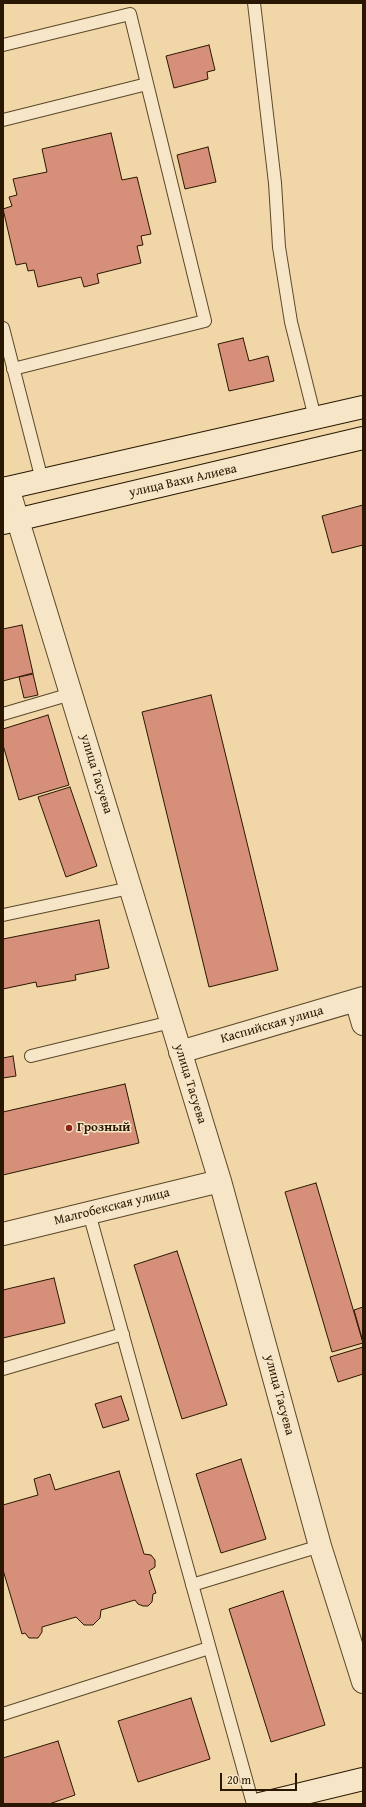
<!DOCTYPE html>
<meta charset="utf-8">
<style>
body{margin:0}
#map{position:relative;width:366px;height:1807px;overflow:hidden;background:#f1d7a7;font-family:"Gentium Book Plus",serif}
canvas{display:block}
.frame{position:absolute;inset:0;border:4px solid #291701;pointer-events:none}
.scale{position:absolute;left:220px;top:1773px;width:77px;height:18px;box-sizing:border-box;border:2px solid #291701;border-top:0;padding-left:5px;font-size:12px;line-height:14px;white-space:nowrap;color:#291701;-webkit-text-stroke:3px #f6e5c6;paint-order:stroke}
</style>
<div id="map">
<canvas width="366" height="1807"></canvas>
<div class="frame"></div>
<div class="scale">20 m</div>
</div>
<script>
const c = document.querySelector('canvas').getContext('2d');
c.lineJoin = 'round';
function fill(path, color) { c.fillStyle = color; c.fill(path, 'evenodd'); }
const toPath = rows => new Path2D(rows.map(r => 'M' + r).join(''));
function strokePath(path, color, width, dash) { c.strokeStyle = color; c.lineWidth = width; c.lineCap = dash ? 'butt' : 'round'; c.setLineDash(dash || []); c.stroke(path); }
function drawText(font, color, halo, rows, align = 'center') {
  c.font = font + ' "Gentium Book Plus",serif'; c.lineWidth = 3; c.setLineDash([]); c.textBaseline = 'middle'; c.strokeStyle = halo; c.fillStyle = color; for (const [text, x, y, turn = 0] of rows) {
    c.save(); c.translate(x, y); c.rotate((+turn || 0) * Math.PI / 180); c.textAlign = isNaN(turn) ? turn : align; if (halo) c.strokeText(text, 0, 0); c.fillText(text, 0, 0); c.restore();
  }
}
const building = toPath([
 [209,45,215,70,207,72,208,79,174,88,166,56,209,45],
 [111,133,122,180,137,177,151,234,141,236,143,245,137,246,141,263,97,274,99,283,84,287,81,277,38,287,34,270,28,271,26,263,16,265,3,209,12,206,9,197,17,195,13,179,47,172,42,149,111,133],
 [208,147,216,182,185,189,177,155,208,147],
 [243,338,249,361,268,356,274,381,229,391,218,344,243,338],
 [363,505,363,545,332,553,322,516,363,505],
 [22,625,33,673,3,681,3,629,22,625],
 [33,674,38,695,24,698,19,677,33,674],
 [211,695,278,970,209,987,142,712,211,695],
 [48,715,69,785,19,800,3,745,3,729,48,715],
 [70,787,97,866,66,877,38,797,70,787],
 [99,920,109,968,75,975,76,980,37,987,36,982,3,989,3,939,99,920],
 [13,1056,16,1076,3,1078,3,1058,13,1056],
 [125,1084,139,1143,3,1175,3,1112,125,1084],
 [316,1183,363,1343,332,1352,285,1192,316,1183],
 [177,1251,227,1405,182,1419,134,1265,177,1251],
 [54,1278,65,1323,3,1338,3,1290,54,1278],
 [363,1307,363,1342,354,1310,363,1307],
 [363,1347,363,1374,338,1382,330,1357,363,1347],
 [121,1396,129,1420,103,1428,95,1404,121,1396],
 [241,1459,266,1539,221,1553,196,1474,241,1459],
 [119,1471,144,1554,151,1555,155,1560,155,1567,149,1571,156,1593,153,1594,152,1602,148,1606,143,1606,138,1604,135,1600,101,1610,100,1618,93,1625,84,1625,76,1617,42,1627,42,1632,38,1638,29,1638,25,1633,22,1634,3,1570,3,1505,38,1495,34,1479,50,1474,55,1490,119,1471],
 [283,1591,325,1725,271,1742,229,1609,283,1591],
 [191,1698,210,1759,138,1782,118,1721,191,1698],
 [58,1741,75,1795,49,1804,3,1804,3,1758,58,1741]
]);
fill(building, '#d68f78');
strokePath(building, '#291701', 1);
const lane = toPath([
 [254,3,275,183,279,247,291,322,315,418],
 [3,45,130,14,205,321,13,369],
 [3,120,147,84],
 [3,328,42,480],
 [3,714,71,694],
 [3,915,130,888],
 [31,1056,171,1022],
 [89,1213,253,1804],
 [3,1369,123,1334],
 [192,1585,320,1546],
 [3,1714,209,1648]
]);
const street = toPath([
 [8,488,220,1181,320,1546,363,1682],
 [356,1000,363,1024],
 [180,1052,363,998],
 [3,1234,220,1181]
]);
const secondary = toPath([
 [3,489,363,407],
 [3,523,363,438],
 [260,1804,363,1779]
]);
strokePath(lane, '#5b472a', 14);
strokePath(street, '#5b472a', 24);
strokePath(secondary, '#291701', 24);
strokePath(lane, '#f6e5c6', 12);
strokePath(street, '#f6e5c6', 22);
strokePath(secondary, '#f6e5c6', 22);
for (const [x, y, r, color] of [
 [69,1128,4,"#8f2418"]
]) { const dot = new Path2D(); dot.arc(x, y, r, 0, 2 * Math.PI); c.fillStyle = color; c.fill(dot); strokePath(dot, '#f6e5c6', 1.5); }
drawText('13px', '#291701', '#f6e5c6', [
 ["улица Вахи Алиева",183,481,-13],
 ["улица Тасуева",96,774,73],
 ["Каспийская улица",272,1025,-16],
 ["улица Тасуева",190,1084,73],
 ["Малгобекская улица",112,1207,-14],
 ["улица Тасуева",279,1395,75]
]);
drawText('bold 13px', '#291701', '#f6e5c6', [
 ["Грозный",77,1128]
], 'left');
</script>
